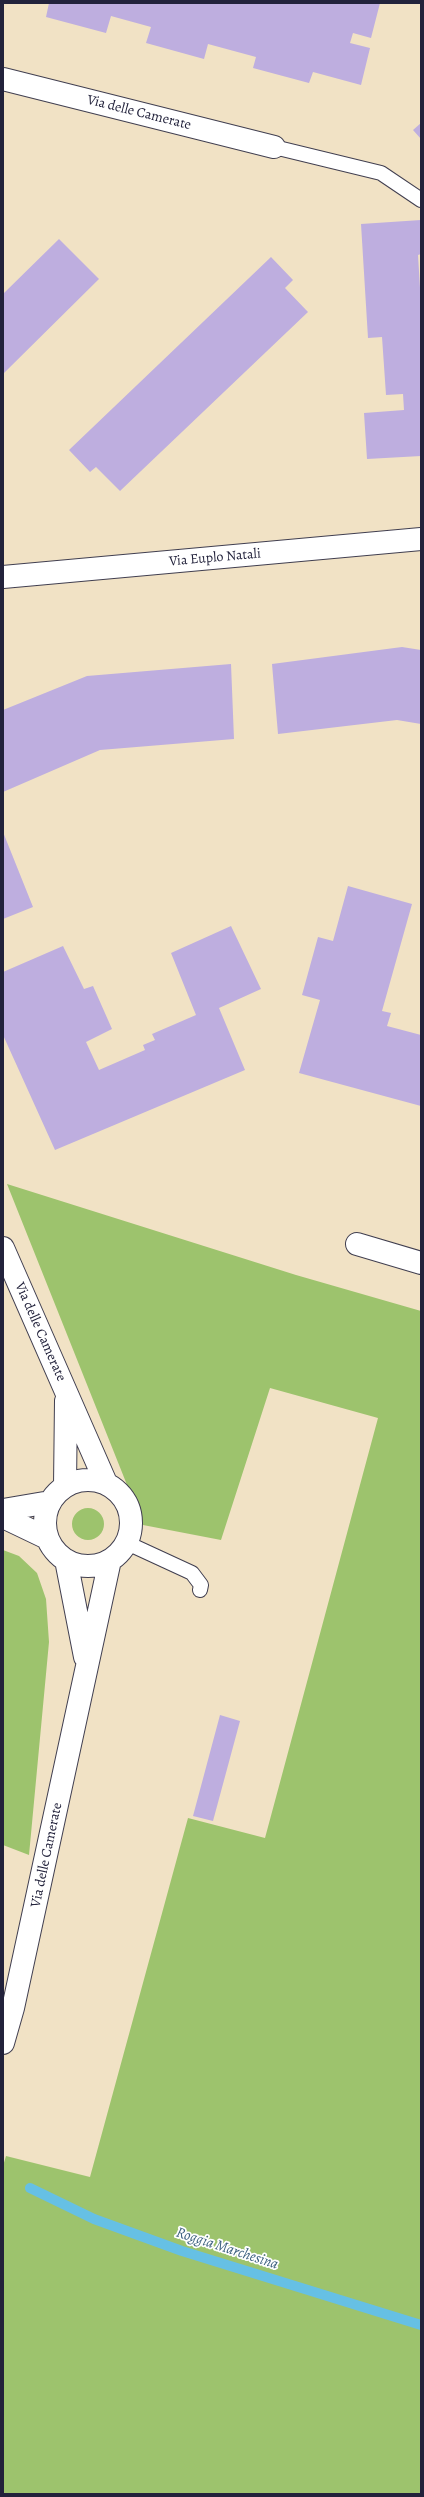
<!DOCTYPE html>
<style>
body{margin:0}
#map{position:relative;width:424px;height:2497px;overflow:hidden;background:#f1e2c5;font-family:Alegreya,serif}
canvas{display:block}
.frame{position:absolute;inset:0;border:4px solid #22223b;pointer-events:none}
</style>
<div id="map">
<canvas width="424" height="2497"></canvas>
<div class="frame"></div>
</div>
<script>
const c = document.querySelector('canvas').getContext('2d');
c.lineJoin = 'round';
function fill(path, color) { c.fillStyle = color; c.fill(path, 'evenodd'); }
const toPath = rows => new Path2D(rows.map(r => 'M' + r).join(''));
function strokePath(path, color, width, dash) { c.strokeStyle = color; c.lineWidth = width; c.lineCap = dash ? 'butt' : 'round'; c.setLineDash(dash || []); c.stroke(path); }
function drawText(font, color, halo, rows, align = 'center') {
  c.font = font + ' Alegreya,serif'; c.lineWidth = 3.5; c.setLineDash([]); c.textBaseline = 'middle'; c.strokeStyle = halo; c.fillStyle = color; for (const [text, x, y, turn = 0] of rows) {
    c.save(); c.translate(x, y); c.rotate((+turn || 0) * Math.PI / 180); c.textAlign = isNaN(turn) ? turn : align; if (halo) c.strokeText(text, 0, 0); c.fillText(text, 0, 0); c.restore();
  }
}
fill(toPath([
 [7,1184,296,1275,421,1311,421,2494,3,2494,3,2166,6,2156,90,2177,188,1818,265,1838,378,1418,270,1388,221,1540,143,1525],
 '72 1524a16 16 0 1 1 32 0a16 16 0 1 1-32 0Z',
 [3,1550,19,1556,37,1573,46,1599,49,1642,29,1855,3,1845]
]), '#9dc36d');
strokePath(toPath([
 [30,2188,94,2219,182,2251,421,2325]
]), '#66c0e4', 10);
fill(toPath([
 [49,3,380,3,371,38,353,33,350,43,370,48,361,85,313,72,309,83,253,68,256,57,208,44,204,59,146,43,151,27,111,16,106,33,46,17],
 [421,123,421,139,413,130],
 [421,220,421,254,418,255,421,304,421,456,367,459,364,413,404,410,403,394,386,395,382,337,368,338,361,224],
 [59,239,99,279,3,374,3,294],
 [271,257,293,280,285,288,308,312,120,491,96,467,90,472,69,450],
 [402,647,421,650,421,724,397,720,278,734,272,664],
 [231,664,234,739,100,750,3,792,3,710,87,676],
 [3,832,33,907,3,919],
 [348,886,412,904,382,1011,391,1013,387,1026,421,1035,421,1106,299,1073,320,1000,302,995,318,937,333,941],
 [231,926,261,989,219,1008,245,1070,55,1150,3,1035,3,972,63,946,84,989,93,986,112,1029,86,1042,99,1070,145,1050,143,1045,155,1040,152,1034,196,1015,171,953],
 [220,1715,240,1721,213,1821,193,1816]
]), '#beaedf');
const lane = toPath([
 [274,147,381,173,421,200],
 [127,1543,192,1573,201,1585,200,1590]
]);
const street = toPath([
 [3,79,274,147],
 [3,577,421,539],
 [357,1244,421,1263],
 [3,1248,106,1483],
 '45 1523a43 43 0 1 1 86 0a43 43 0 1 1-86 0Z',
 [65,1486,66,1401],
 [3,1510,50,1502],
 [3,1517,47,1538],
 [66,1560,85,1657],
 [3,2043,13,2008,110,1560]
]);
strokePath(lane, '#413f50', 16);
strokePath(street, '#413f50', 24);
strokePath(lane, '#fff', 14);
strokePath(street, '#fff', 22);
drawText('14px', '#22223b', '#fff', [
 ["Via delle Camerate",139,113,14],
 ["Via Euplo Natali",215,558,-5],
 ["Via delle Camerate",40,1332,66],
 ["Via delle Camerate",47,1855,-78]
]);
drawText('italic 15px', '#3d617f', '#fff', [
 ["Roggia Marchesina",227,2249,18]
]);
</script>
